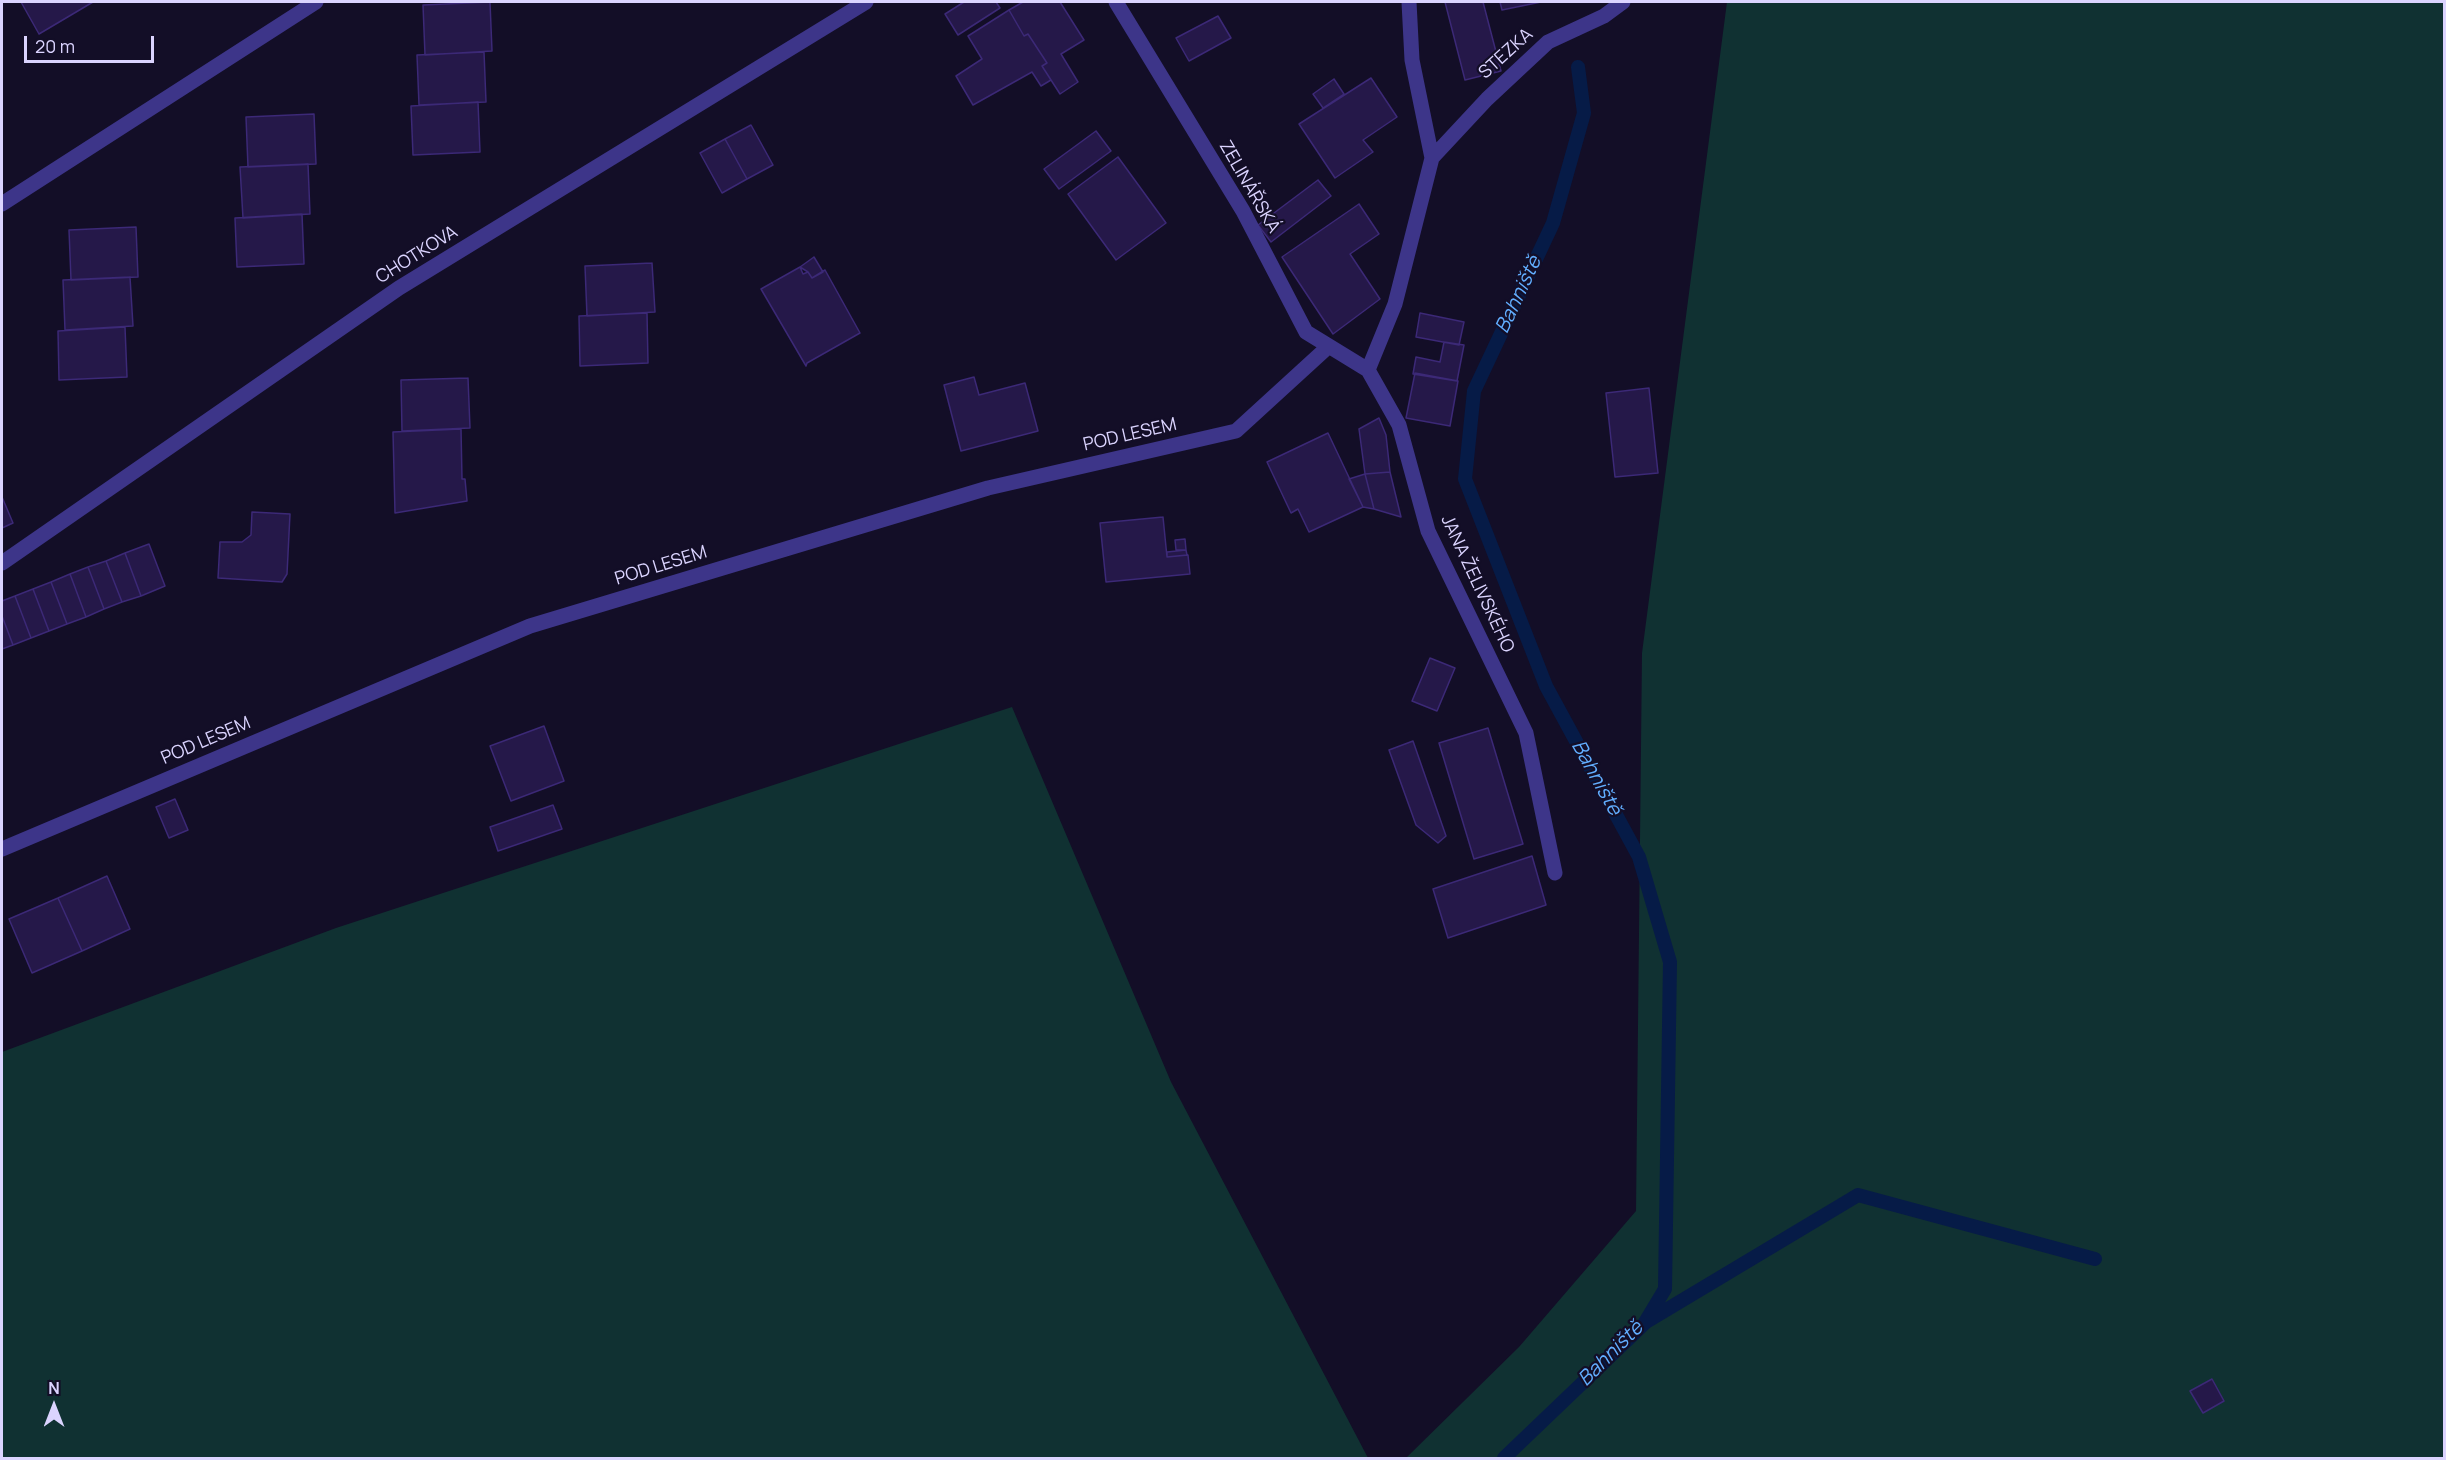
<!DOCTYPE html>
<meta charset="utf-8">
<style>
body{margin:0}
#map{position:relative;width:2446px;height:1460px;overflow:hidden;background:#130e27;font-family:Manrope,sans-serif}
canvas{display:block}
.frame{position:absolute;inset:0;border:3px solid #dbd4ff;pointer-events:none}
.north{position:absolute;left:24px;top:1376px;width:60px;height:60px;-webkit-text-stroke:4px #130e27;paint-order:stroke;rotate:0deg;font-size:16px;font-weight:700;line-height:24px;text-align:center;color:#dbd4ff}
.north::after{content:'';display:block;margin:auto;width:21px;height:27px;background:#dbd4ff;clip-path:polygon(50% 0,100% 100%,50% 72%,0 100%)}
.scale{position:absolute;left:24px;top:36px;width:130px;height:27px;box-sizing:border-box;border:3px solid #dbd4ff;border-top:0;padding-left:8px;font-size:18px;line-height:21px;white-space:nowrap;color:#dbd4ff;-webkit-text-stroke:4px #130e27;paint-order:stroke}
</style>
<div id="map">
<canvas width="2446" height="1460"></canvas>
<div class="frame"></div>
<div class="north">N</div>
<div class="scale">20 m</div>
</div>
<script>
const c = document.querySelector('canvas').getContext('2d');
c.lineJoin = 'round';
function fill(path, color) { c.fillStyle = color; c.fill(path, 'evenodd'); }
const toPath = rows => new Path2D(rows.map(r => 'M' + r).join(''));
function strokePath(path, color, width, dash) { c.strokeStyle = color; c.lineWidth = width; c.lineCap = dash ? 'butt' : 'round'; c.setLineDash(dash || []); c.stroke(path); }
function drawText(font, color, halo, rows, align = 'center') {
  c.font = font + ' Manrope,sans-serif'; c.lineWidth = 4.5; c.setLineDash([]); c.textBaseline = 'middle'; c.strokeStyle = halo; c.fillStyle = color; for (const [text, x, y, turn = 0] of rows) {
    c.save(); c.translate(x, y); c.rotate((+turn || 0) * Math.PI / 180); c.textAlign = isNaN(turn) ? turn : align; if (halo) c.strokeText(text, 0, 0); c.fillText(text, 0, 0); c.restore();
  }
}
fill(toPath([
 [1727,2,2444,2,2444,1458,1406,1458,1519,1347,1636,1211,1642,653],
 [1012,707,1171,1082,1368,1458,2,1458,2,1052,336,928]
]), '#103132');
strokePath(toPath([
 [1646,1322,1858,1195,2095,1259],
 [1504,1458,1644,1324,1665,1289,1670,962,1639,857,1546,686,1465,479,1474,391,1553,223,1584,113,1578,67]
]), '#061b47', 14);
const building = toPath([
 [21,2,93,2,39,34,21,2],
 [490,2,492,51,425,55,423,5,490,2],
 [964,2,996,2,1000,8,958,35,945,14,964,2],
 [1023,2,1060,2,1084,40,1061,54,1078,82,1060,94,1042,66,1047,63,1028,34,1024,36,1009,10,1023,2],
 [1445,2,1483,2,1501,71,1465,80,1445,2],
 [1500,2,1541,2,1502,10,1500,2],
 [1009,10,1024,36,1028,34,1047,63,1042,66,1051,80,1041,86,1032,72,973,105,956,76,982,59,968,36,1009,10],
 [1218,16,1231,38,1189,61,1176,38,1218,16],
 [484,52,486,102,419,105,417,55,484,52],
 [1371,78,1397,117,1363,140,1373,152,1335,178,1299,124,1371,78],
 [1334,79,1344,94,1323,108,1313,94,1334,79],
 [478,102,480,152,413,155,411,106,478,102],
 [314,114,316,164,248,167,246,117,314,114],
 [751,125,773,165,747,179,725,139,751,125],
 [1096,131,1111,151,1059,189,1044,169,1096,131],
 [725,139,747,179,722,193,700,153,725,139],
 [1118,157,1166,223,1116,260,1068,194,1118,157],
 [308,164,310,214,243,218,240,167,308,164],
 [1318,180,1331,196,1271,242,1258,225,1318,180],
 [1359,204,1379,234,1350,254,1380,299,1333,334,1282,257,1359,204],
 [302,214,304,264,237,267,235,218,302,214],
 [136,227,138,277,71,280,69,230,136,227],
 [814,257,823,272,812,278,808,272,800,267,814,257],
 [652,263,655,312,587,316,585,266,652,263],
 [800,267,803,274,808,272,812,278,825,270,860,333,807,363,806,366,761,289,800,267],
 [130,277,133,326,65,330,63,280,130,277],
 [647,313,648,363,580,366,579,316,647,313],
 [1420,313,1464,322,1459,345,1416,337,1420,313],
 [125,327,127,377,59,380,58,331,125,327],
 [1444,342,1464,345,1457,381,1413,374,1416,357,1440,362,1444,342],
 [1415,373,1458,381,1450,426,1406,418,1415,373],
 [974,377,979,395,1025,383,1038,431,961,451,944,385,974,377],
 [468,378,470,428,402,431,401,380,468,378],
 [1649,388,1658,473,1615,477,1606,393,1649,388],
 [1379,418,1386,435,1390,472,1365,474,1359,429,1379,418],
 [461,429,462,479,465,479,467,501,395,513,393,432,461,429],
 [1328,433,1363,507,1309,532,1298,509,1291,513,1267,462,1328,433],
 [1390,472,1401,517,1374,509,1365,474,1390,472],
 [1365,474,1374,509,1363,507,1349,479,1365,474],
 [2,497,13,523,2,528,2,497],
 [252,512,290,514,287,574,282,582,218,578,220,542,242,542,251,535,252,512],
 [1163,517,1167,557,1188,555,1190,574,1106,582,1100,523,1163,517],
 [1185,539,1186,550,1176,550,1175,540,1185,539],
 [149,544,165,586,141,596,125,553,149,544],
 [1186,550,1187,555,1167,557,1167,552,1186,550],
 [125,553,141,596,122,602,106,561,125,553],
 [106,561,122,602,104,609,88,567,106,561],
 [88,567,104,609,86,617,70,574,88,567],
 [70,574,86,617,67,624,51,582,70,574],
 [51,582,67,624,49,631,33,589,51,582],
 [33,589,49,631,31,638,15,596,33,589],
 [15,596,31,638,13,645,2,616,2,601,15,596],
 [2,616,13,645,2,649,2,616],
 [1430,658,1455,668,1437,711,1412,701,1430,658],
 [544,726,564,781,511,801,490,746,544,726],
 [1488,728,1523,844,1474,859,1439,743,1488,728],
 [1413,741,1446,836,1438,843,1416,825,1389,750,1413,741],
 [175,799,188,830,169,838,156,807,175,799],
 [553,805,562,829,498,851,490,827,553,805],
 [1532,856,1546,905,1448,938,1433,889,1532,856],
 [107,876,130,929,82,951,58,898,107,876],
 [58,898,82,951,32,973,9,919,58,898],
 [2212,1379,2224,1401,2203,1413,2190,1391,2212,1379]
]);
fill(building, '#251849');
strokePath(building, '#3c2977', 1.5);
strokePath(toPath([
 [1116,2,1243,211,1306,332,1368,370,1399,425,1428,531,1526,733,1555,873],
 [1432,158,1487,99,1548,42,1604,16,1623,2],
 [2,204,316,2],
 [1368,370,1395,304,1432,158,1412,60,1409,2],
 [2,563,399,288,866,2],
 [2,849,530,626,988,488,1236,431,1329,346]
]), '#3d3589', 15);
drawText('18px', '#dbd4ff', '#130e27', [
 ["STEZKA",1506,54,-42],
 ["ZELINÁŘSKÁ",1249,187,60],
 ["CHOTKOVA",417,255,-32],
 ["POD LESEM",1130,435,-13],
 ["POD LESEM",661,566,-17],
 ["JANA ŽELIVSKÉHO",1477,584,65],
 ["POD LESEM",206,741,-23]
]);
drawText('italic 20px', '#62aeff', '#130e27', [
 ["Bahniště",1519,295,-65],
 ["Bahniště",1596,778,61],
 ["Bahniště",1611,1354,-45]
]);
</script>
